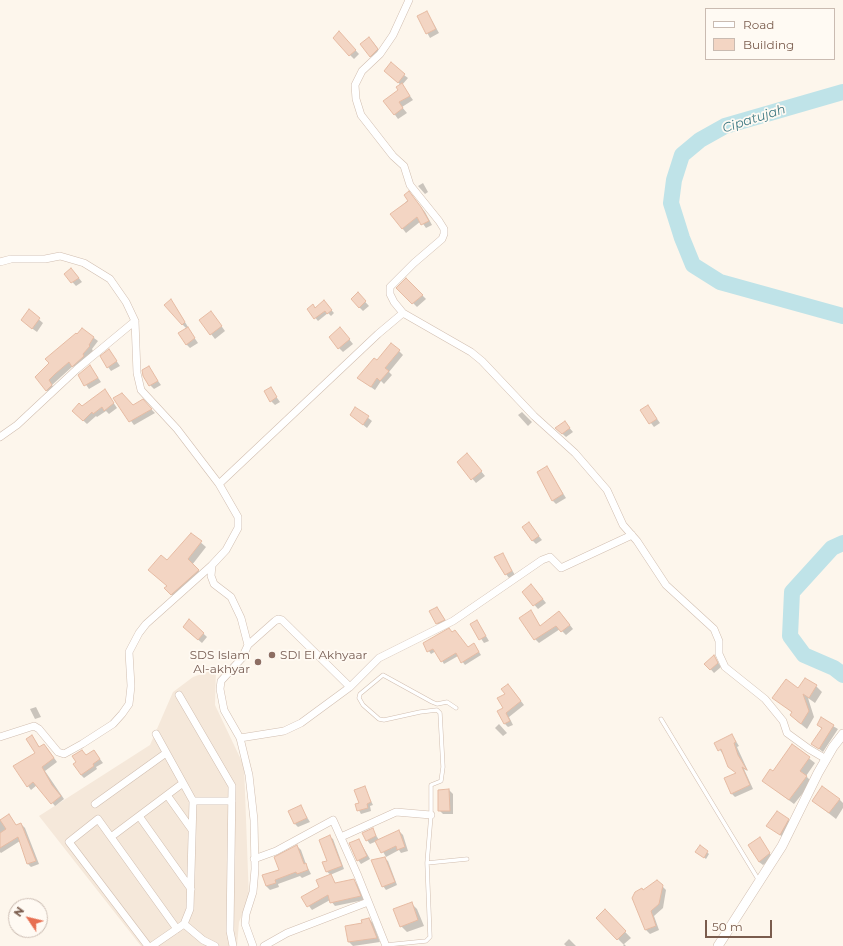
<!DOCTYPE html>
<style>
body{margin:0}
#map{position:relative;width:843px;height:946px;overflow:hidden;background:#fdf6ec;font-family:Montserrat,sans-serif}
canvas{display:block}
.legend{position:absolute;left:705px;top:8px;width:130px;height:52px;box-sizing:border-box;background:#fffaf3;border:1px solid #cabbb1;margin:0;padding:5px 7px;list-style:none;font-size:12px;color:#7a5c4d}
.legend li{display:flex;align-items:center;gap:8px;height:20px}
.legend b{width:20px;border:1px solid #cabbb1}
.north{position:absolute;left:8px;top:898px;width:40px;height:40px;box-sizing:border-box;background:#fffaf3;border:1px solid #cabbb1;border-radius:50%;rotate:305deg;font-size:11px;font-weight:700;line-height:16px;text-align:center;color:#7a5c4d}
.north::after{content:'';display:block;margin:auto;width:14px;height:18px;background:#e76f51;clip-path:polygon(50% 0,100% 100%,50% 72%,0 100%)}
.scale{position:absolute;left:705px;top:920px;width:67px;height:18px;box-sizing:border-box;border:2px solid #7a5c4d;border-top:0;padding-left:5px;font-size:12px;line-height:14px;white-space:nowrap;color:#7a5c4d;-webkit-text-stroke:3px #fffaf3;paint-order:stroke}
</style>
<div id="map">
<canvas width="843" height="946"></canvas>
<ul class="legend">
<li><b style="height:5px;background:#fff"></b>Road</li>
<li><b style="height:11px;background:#f3d5c3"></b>Building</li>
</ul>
<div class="north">N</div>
<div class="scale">50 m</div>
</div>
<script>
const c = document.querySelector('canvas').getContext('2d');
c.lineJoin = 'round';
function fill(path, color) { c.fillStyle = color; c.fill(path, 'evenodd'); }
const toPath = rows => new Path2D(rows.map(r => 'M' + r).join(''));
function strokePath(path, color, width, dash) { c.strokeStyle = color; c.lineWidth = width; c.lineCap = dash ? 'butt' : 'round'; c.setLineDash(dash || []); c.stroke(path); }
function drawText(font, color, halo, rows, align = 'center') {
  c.font = font + ' Montserrat,sans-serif'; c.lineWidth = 3.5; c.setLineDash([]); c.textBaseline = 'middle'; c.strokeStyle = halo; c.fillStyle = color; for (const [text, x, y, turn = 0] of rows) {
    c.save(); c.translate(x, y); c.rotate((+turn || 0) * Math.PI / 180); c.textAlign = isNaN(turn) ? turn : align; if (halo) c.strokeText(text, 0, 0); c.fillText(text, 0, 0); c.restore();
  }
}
fill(toPath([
 [216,669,215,705,244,766,249,899,239,922,237,946,141,946,39,816,150,745,173,692,193,677]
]), '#f5e8da');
fill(toPath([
 [427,12,439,33,430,38,418,16],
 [343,37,359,54,354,59,350,55],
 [373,42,381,53,374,60,371,56],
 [389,75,404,75,408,78,402,85,413,100,402,107,407,113,398,119,385,101,400,90,401,85],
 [423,183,428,192,425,194,418,186],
 [412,196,425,212,432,225,426,228,421,221,406,233,392,215],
 [75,273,82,282,76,286,65,274],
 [406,279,426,299,417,307,398,288],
 [358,294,369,306,363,311,359,307],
 [324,302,334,313,331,316,328,313,318,321,308,309,313,306,316,308],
 [174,304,188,327,187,327,198,343,190,348,186,344,187,329,182,324],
 [29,311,43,323,37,332,26,324],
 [214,316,225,331,215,339,200,320],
 [82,329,98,341,92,349,93,351,77,370,73,366,52,385,55,389,50,394,36,377],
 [344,333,353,344,343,352,339,348],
 [109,350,120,366,111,371,108,367],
 [399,351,403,355,389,372,392,375,384,384,381,381,375,390,358,378,377,361],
 [90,366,101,382,89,389,79,375],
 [148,367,161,385,154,389,150,385],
 [270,388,280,402,275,405,271,401],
 [105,390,117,408,109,414,106,411,97,417,96,416,87,424,73,411,81,407],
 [114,398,133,407,143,401,155,413,134,425],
 [648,406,660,423,654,427,641,410],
 [356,408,372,421,367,428,351,415],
 [522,412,532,422,528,426,518,415],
 [568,426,573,432,566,437,557,429],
 [471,459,485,476,476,483,458,462],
 [547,468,566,498,556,504,552,500],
 [529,524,542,540,536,544,532,540],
 [191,534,206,547,192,565,203,575,176,599,166,588,168,586,167,561],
 [502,554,515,575,509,578,506,574],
 [535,589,546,603,538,609,523,592],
 [437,608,448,624,441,627,437,623],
 [531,612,541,627,563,616,573,629,566,635,560,629,539,643,535,639],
 [190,621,207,637,202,643,188,631],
 [477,621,489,641,484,643,471,624],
 [424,644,476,647,481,655,465,665,458,656,444,664,436,651,431,654],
 [714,656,721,667,714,673,706,664],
 [816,686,822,692,815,703,808,698,814,717,807,729,797,721,793,713,774,698],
 [511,688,524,705,509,717,513,725,508,727,505,724,507,694],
 [36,707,41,717,35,719,30,709],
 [821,719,838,729,823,752,813,744,822,729,818,725],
 [499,724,507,733,503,736,495,728],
 [732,735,739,746,737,747,748,771,744,769,753,789,735,797,731,793,737,774,715,743],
 [32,736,40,748,44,745,47,748,57,762,45,771,64,799,55,806,37,785,31,790,28,786,36,754],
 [792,745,815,763,806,776,812,782,794,804,763,781,773,772],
 [82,751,87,756,94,751,103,763,96,767,97,769,84,778,81,775,77,762],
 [364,787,373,805,370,806,371,811,361,814,356,805,361,804],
 [449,790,453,794,453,814,443,814,439,810],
 [839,799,843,803,843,808,836,819,813,801],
 [300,806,310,822,298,827,295,824],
 [8,815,17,826,21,824,25,828,39,864,31,867,28,864,20,841,1,853,0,852,0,820],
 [788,820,792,824,784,838,768,826],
 [372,829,379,840,399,831,403,835,408,851,401,853,399,850,386,857,377,841,370,844,367,840],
 [329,836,333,839,344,869,330,875,336,884,353,880,357,884,364,900,335,906,330,900,312,910,303,898,321,888,331,875,326,871],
 [760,839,773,858,763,865,759,862],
 [359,840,370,859,361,864,358,860],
 [297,846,301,850,306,864,311,874,302,878,300,876,278,884,279,887,270,890,266,886,281,871],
 [700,846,709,854,706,859,698,853],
 [384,858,388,861,397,885,386,890,383,886],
 [662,886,666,890,663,908,654,916,659,930,650,934,646,930,633,898,644,891],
 [411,903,417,909,424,926,407,932,401,926],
 [605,911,631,938,624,944,626,946,623,946,624,945,597,918],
 [369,919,373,923,380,942,353,946,349,942],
 [569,939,576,946,566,946,564,944]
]), '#0003');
strokePath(toPath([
 [843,92,725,126,700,140,682,155,674,180,671,203,682,238,693,265,720,282,843,316],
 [843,543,832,548,792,592,790,636,804,655,834,668,843,675]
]), '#bfe3e8', 16);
const building = toPath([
 [427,11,436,29,426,34,417,16,427,11],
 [339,31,356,50,349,56,333,38,339,31],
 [369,37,378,49,370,57,360,44,369,37],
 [391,62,405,74,398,83,384,71,391,62],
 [402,83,410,96,399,102,403,108,394,115,383,101,398,90,396,87,402,83],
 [409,191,421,207,429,221,421,225,417,217,402,229,390,214,408,201,404,195,409,191],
 [71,268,79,278,71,283,64,274,71,268],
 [406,278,423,295,412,304,396,288,406,278],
 [358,292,366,301,359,308,351,299,358,292],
 [171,299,185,322,182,325,164,305,171,299],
 [324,300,332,310,327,314,325,311,314,319,307,309,313,304,315,308,324,300],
 [29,309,40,318,32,329,21,320,29,309],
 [211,311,222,326,210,335,199,320,211,311],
 [188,327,195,338,186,345,178,333,188,327],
 [340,327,350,339,338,349,329,337,340,327],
 [82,328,94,337,89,345,90,346,83,354,84,356,72,367,69,362,55,374,49,380,52,385,46,391,35,377,49,363,45,359,76,333,77,334,82,328],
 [391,343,400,350,385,368,389,371,380,381,377,378,371,387,357,378,374,358,377,360,391,343],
 [109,349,117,361,107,368,100,356,109,349],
 [90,365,98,378,84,386,78,375,90,365],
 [149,366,158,381,149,386,143,376,142,370,149,366],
 [271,387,277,397,270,402,264,391,271,387],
 [105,389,114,403,104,411,102,407,93,414,92,412,83,421,72,411,79,403,82,406,105,389],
 [122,393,133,405,143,399,152,409,129,422,113,398,122,393],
 [648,405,657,419,649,424,640,410,648,405],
 [355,407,369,416,363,425,350,415,355,407],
 [565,421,570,428,562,434,555,428,565,421],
 [467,453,482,471,471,480,457,462,467,453],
 [547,466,563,494,552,501,537,472,547,466],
 [529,522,539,536,532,541,522,527,529,522],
 [191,533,202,541,188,559,199,570,171,595,164,588,167,586,148,570,161,555,167,560,191,533],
 [503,553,512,571,505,575,494,557,503,553],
 [531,584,543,599,533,606,522,592,531,584],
 [437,607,445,620,436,624,429,611,437,607],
 [531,610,540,626,559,611,570,625,561,632,556,626,534,640,519,618,531,610],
 [189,619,204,633,198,640,183,627,189,619],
 [477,620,486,636,479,640,470,624,477,620],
 [449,628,452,632,455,630,468,647,474,643,479,652,461,663,456,653,441,662,433,649,427,652,423,643,449,628],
 [714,655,718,663,710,670,704,664,714,655],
 [805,678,817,685,809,698,803,694,809,711,801,724,790,715,792,712,772,698,786,679,798,688,805,678],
 [508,684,521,701,506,713,510,721,504,724,497,711,503,708,497,698,505,694,501,689,508,684],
 [821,717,834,725,819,749,811,744,822,728,817,725,821,717],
 [732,734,736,742,734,743,738,755,747,770,742,767,750,785,731,794,724,778,736,773,728,767,721,749,718,751,714,743,732,734],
 [32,735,39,747,44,744,54,758,42,767,52,785,61,796,51,804,33,782,27,787,13,766,35,753,26,739,32,735],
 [792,744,810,757,800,771,807,776,789,800,762,781,770,769,773,771,792,744],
 [82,750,86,755,94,750,100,759,93,764,94,766,81,775,73,764,76,762,72,756,82,750],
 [365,786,371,802,367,804,368,808,357,811,355,804,359,803,354,790,365,786],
 [822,786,840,799,829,813,812,801,822,786],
 [449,789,450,811,438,811,438,790,449,789],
 [301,805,307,818,294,824,288,811,301,805],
 [777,811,789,819,780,835,766,826,777,811],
 [9,814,16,825,21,823,36,861,27,864,18,837,0,848,0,833,6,829,0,820,9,814],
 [373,828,376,836,366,841,362,833,373,828],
 [399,830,405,847,397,850,396,846,381,853,375,841,399,830],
 [330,835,342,866,326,872,322,862,327,861,319,840,330,835],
 [760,837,770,853,759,862,748,845,760,837],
 [359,839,367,856,357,861,349,843,359,839],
 [297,845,304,864,306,863,308,870,297,874,296,872,275,880,276,883,266,886,262,875,279,870,274,857,297,845],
 [700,845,708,851,704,858,695,852,700,845],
 [385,857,395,882,382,887,371,860,385,857],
 [331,874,335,883,354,879,361,896,330,903,328,895,307,907,301,897,319,887,316,880,331,874],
 [657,880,663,885,659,904,651,911,656,926,645,930,632,898,635,892,642,888,643,890,657,880],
 [412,902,418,920,400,927,393,909,412,902],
 [605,909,626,931,617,940,596,918,605,909],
 [369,918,377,938,348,942,345,926,362,923,361,920,369,918]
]);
fill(building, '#f3d5c3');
strokePath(building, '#e6bba3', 1);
const service = toPath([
 [661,719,758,879],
 [427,863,467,859],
 [386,945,426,941,430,937,427,863,431,815,431,785,441,781,443,767,440,713,437,710,420,712,384,720,379,719,363,705,359,698,360,694,383,675,432,702,437,704,447,702,456,708]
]);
const minor = toPath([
 [0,262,11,259,45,259,60,256,84,263,110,279,126,302,135,321,137,373,141,390,177,429,219,484,238,517,238,528,226,550,212,565,211,576,214,584,231,597,241,618,248,645,242,658,221,681,220,689,224,710,240,738,249,775,254,820,255,869,253,892,246,914,245,924,253,946],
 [403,313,471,352,482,361,534,416,575,453,607,490,623,525,637,541,666,585,714,629,719,641,719,654,725,667,765,699,783,721,787,733,809,749,826,759],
 [0,437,17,425,77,369,135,321],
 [219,484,378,334,403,313,394,302,390,294,390,287,414,263,442,239,444,234,444,229,439,221,410,185,404,166,393,156,361,115,356,99,355,85,362,71,380,54,393,35,409,0],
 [248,645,275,621,278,619,282,620,350,687],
 [179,695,232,786,230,931,233,946],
 [0,737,34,726,39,729,58,752,64,754,82,744,113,724,122,714,129,704,131,686,129,652,139,633,146,624,212,565],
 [240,738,284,731,301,723,350,687,379,658,453,621,542,560,550,557,561,568,632,535],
 [167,795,192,830],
 [193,801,232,801],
 [95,804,166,753],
 [139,816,191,889],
 [111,837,183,783],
 [341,837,396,812,431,815],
 [254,859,276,851,333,820,358,876,386,946],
 [184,924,203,940,215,946],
 [148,946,69,842,98,819,177,929],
 [152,946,184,924,190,909,193,801,156,734],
 [264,946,287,933,368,902]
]);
const tertiary = toPath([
 [718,946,782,846,818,773,833,747,843,734]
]);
strokePath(service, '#d1beb0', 4.5);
strokePath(minor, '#d1beb0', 8);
strokePath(tertiary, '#d1beb0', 10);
strokePath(service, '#fff', 3.5);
strokePath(minor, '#fff', 7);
strokePath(tertiary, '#fff', 9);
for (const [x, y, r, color] of [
 [272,655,4,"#8d6e63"],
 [258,662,4,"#8d6e63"]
]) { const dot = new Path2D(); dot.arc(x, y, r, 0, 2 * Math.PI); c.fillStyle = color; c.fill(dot); strokePath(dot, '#fffaf3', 1.5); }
drawText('12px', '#785e54', '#fffaf3', [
 ["SDS Islam",250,655],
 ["Al-akhyar",250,669],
 ["SDI El Akhyaar",280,655,"left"]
], 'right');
drawText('italic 13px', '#437c86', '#fffaf3', [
 ["Cipatujah",754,119,-18]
]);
</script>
